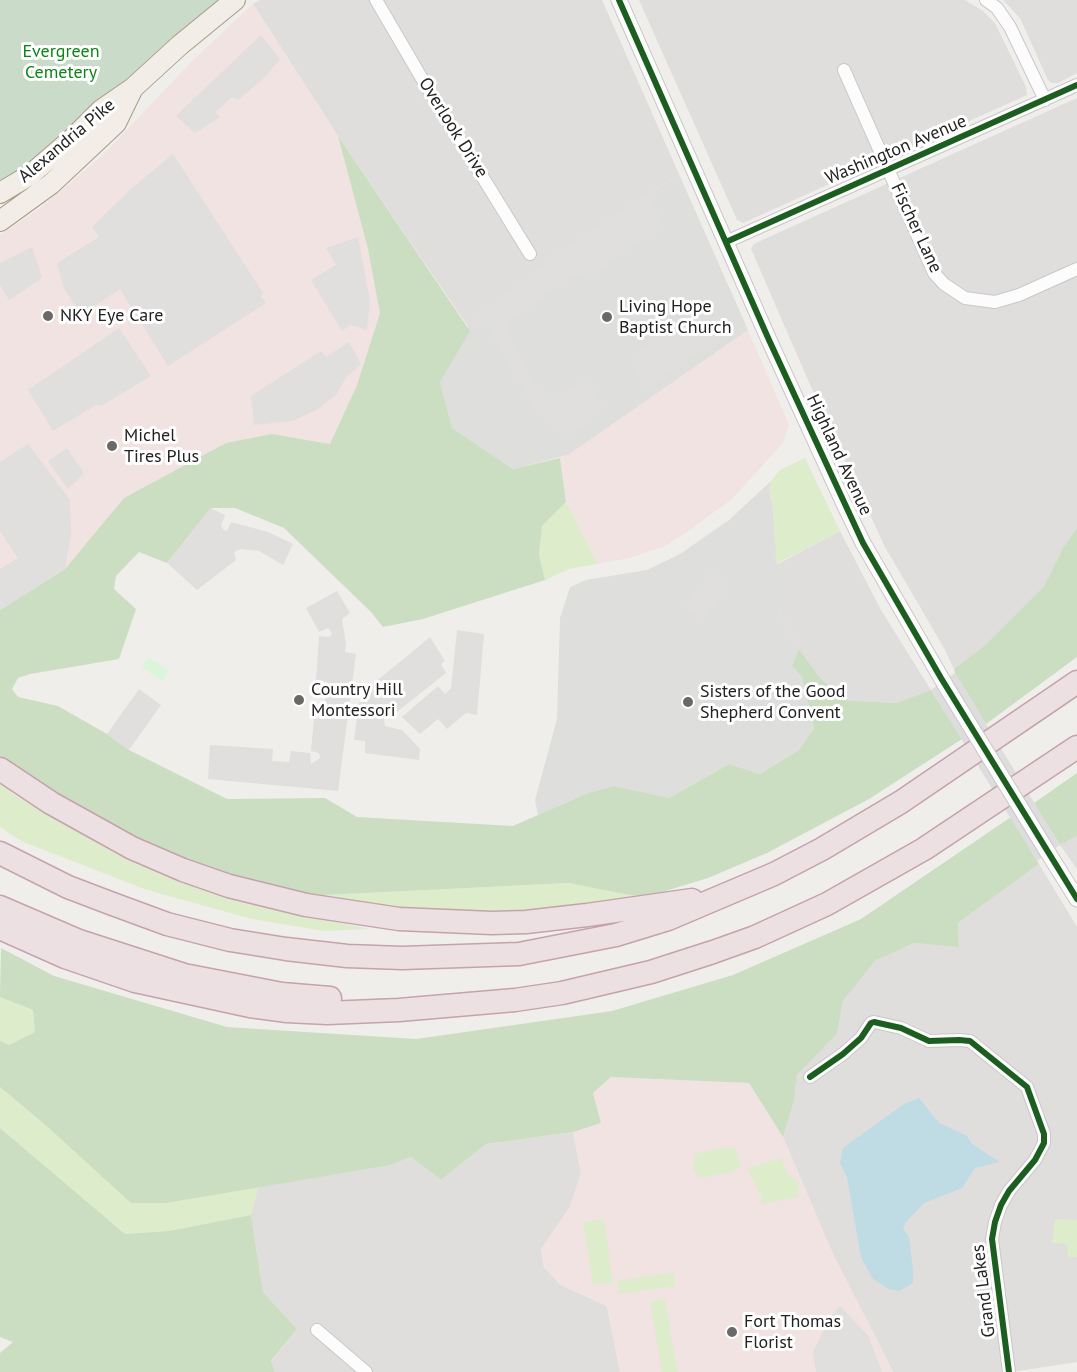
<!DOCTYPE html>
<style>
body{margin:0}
canvas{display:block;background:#f0eeeb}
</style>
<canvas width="1077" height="1372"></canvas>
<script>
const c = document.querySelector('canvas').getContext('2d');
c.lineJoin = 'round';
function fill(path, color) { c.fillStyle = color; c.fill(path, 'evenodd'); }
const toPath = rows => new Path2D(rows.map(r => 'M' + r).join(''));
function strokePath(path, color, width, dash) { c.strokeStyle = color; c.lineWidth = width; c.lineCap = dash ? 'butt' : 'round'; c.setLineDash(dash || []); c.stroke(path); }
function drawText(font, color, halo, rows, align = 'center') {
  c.font = font + ' "PT Sans",sans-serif'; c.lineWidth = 6; c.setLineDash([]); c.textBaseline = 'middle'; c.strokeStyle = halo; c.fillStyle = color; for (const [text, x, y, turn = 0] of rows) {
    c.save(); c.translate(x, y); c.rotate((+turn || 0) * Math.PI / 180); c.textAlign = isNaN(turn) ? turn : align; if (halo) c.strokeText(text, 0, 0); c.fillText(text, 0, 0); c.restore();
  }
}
fill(toPath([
 [260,0,602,0,679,174,559,254,467,325,338,136,253,4],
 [639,0,965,0,983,11,995,23,1026,87,1027,95,743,223,737,220],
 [1003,0,1077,0,1077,73,1058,83,1052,83,1048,80,1020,18],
 [1077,98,1077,528,1063,548,1044,586,986,644,954,669,944,648,885,547,815,396,751,249,754,244,760,241],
 [840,531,881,610,931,690,896,703,841,700,819,676,799,649,781,617,776,565],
 [1077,836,1077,869,1060,845],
 [1039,864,1077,927,1077,1362,1012,1372,893,1372,833,1254,783,1137,794,1101,797,1075,837,1034,843,1001,875,961,914,943,959,946,958,923],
 [573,1132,581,1173,570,1207,541,1249,544,1267,561,1285,607,1306,620,1372,275,1372,271,1362,297,1329,263,1292,251,1215,258,1187,391,1165,411,1157,441,1180,486,1144]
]), '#dfdedc');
fill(toPath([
 [253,4,338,136,368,249,380,313,357,385,330,444,272,434,226,443,124,498,65,569,0,610,0,235,39,209,103,155,193,60],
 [748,330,789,425,783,443,732,499,687,532,665,546,630,558,597,564,566,502,560,458,568,455],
 [611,1077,749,1083,783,1137,833,1254,893,1372,620,1372,607,1306,560,1285,544,1267,541,1249,570,1207,581,1173,573,1132,601,1123,593,1093]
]), '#f1e3e1');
fill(toPath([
 [679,174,748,330,568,455,513,469,452,428,440,382,469,332,467,325,559,254],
 [771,481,769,490,773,507,781,617,799,649,792,666,802,677,814,728,799,750,760,774,729,764,669,798,614,786,588,793,538,815,535,800,557,719,560,618,570,587,586,580,647,570,680,554,729,520]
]), '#dededc');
fill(toPath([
 [805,458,840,531,776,564,773,507,769,490,771,481,780,470],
 [566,502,597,564,569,569,545,580,539,555,542,526],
 [0,783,15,795,118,855,238,901,370,929,324,931,252,919,147,890,21,841,0,827],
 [569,883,630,894,649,896,546,910,464,912,352,905,303,896],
 [0,997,33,1010,35,1032,9,1045,0,1041],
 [0,1087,49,1128,166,1203,258,1187,251,1215,169,1231,125,1234,0,1128],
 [726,1147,736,1150,741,1167,727,1173,699,1178,693,1168,694,1154],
 [781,1158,789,1177,795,1178,799,1184,798,1197,761,1204,761,1196,747,1168],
 [604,1219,613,1282,593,1285,583,1222],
 [1055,1219,1077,1220,1077,1257,1068,1258,1067,1244,1052,1243],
 [674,1272,675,1286,619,1294,617,1281],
 [665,1299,677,1370,678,1372,662,1372,650,1302]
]), '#ddeccb');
fill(toPath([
 [338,136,470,331,440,382,452,428,513,469,560,458,566,502,542,526,539,555,545,580,423,619,383,627,371,612,284,528,235,508,211,508,167,563,139,552,116,576,114,589,136,609,119,659,30,674,18,678,12,689,18,697,58,706,107,734,129,750,227,799,325,798,357,817,513,826,588,793,614,786,669,798,729,764,760,774,799,750,814,728,802,677,792,666,799,649,819,676,841,700,896,703,931,690,962,739,869,799,767,853,708,878,649,896,630,895,569,883,303,896,217,873,122,833,29,778,0,756,0,610,65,569,124,498,226,443,272,434,330,444,357,385,380,313,368,249],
 [1077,528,1077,657,986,724,955,673,954,669,986,644,1044,586,1063,548],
 [1077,773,1077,836,1060,845,1034,803],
 [1011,817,1039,864,958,923,959,947,914,943,875,961,843,1001,837,1034,797,1075,794,1101,783,1137,749,1083,611,1077,593,1093,601,1123,573,1132,486,1144,441,1180,411,1157,391,1165,166,1203,131,1203,49,1128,0,1087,0,1041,9,1045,35,1032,33,1010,0,997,1,948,54,976,227,1027,416,1039,612,1011,733,975,861,919],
 [0,1128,125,1234,169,1231,251,1215,263,1292,297,1329,271,1361,275,1372,0,1372,0,1353,13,1342,0,1337]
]), '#cbdec1');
fill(toPath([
 [0,0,235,0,0,193]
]), '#cadbca');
fill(toPath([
 [149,657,169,671,162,681,142,667]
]), '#daf5da');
fill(toPath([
 [261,35,280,59,264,78,238,100,232,97,215,112,220,117,195,133,176,116],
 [173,154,263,293,261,296,266,303,168,366,120,289,81,315,64,288,57,263,99,237,92,227,131,189],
 [646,194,664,224,585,281,580,274,565,281,509,322,508,329,515,350,533,381,550,403,587,377,603,407,565,441,532,407,481,313,559,254],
 [358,237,370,301,367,330,350,325,342,331,311,280,336,265,326,248],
 [32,247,42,278,9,300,0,285,0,263],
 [697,312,716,340,647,389,633,365,642,360,637,352],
 [119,328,151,376,101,406,96,405,53,431,28,390],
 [349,342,361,364,347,376,336,395,318,409,293,421,254,425,251,396,321,351,326,357],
 [28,444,70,500,71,534,65,569,0,610,0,569,18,558,0,531,0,462],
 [67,448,84,473,68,489,48,461],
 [211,508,225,515,221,526,224,530,227,531,231,522,268,532,293,544,283,565,259,551,241,549,234,552,236,560,197,590,167,563],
 [712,569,729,587,704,620,684,607],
 [337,591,350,613,342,619,346,644,345,652,356,654,338,791,208,779,210,745,273,749,272,761,289,762,291,751,310,753,311,764,320,758,319,753,311,751,314,718,323,719,327,682,316,680,319,636,330,637,332,633,328,628,319,632,306,608],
 [457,630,484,634,477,715,466,713,447,729,438,719,420,734,402,717,438,686,445,694,451,688],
 [430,637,445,661,441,664,446,673,393,715,385,715,384,720,385,726,402,730,420,749,419,760,365,753,365,741,354,740,359,702,368,702,362,693],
 [139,689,161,705,129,750,107,734],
 [840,1306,869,1337,882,1372,816,1372,813,1352,829,1319]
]), '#e0dfde');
fill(toPath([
 [919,1098,939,1123,967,1136,972,1144,999,1162,975,1168,962,1188,924,1203,906,1222,903,1229,909,1237,913,1269,913,1283,899,1291,889,1289,873,1279,861,1257,847,1177,840,1163,843,1148,904,1104]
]), '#bfdbe3');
fill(toPath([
 [955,673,1060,845,1037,861,931,690]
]), '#dedddd');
const minor = toPath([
 [376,0,421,77,530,254],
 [986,0,997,8,1010,27,1045,100],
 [844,70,934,273,944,284,965,298,995,302,1019,295,1077,269],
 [726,242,1077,85],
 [810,1077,843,1054,861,1038,871,1023,874,1022,901,1028,929,1041,959,1040,970,1041,1027,1087,1044,1134,1044,1143,1035,1160,1009,1191,1001,1205,995,1222,992,1239,1009,1372],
 [317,1330,366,1372]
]);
const tertiary = toPath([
 [619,0,769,340,844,504,863,543,947,688],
 [1047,851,1077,899]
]);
const primary = toPath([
 [0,193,30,175,73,138,101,110,133,88,180,45,235,0],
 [0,221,51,184,116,123,132,90]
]);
const motorway = toPath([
 [0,769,51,803,132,848,183,870,229,886,306,905,399,919,492,923,526,922,587,915,692,900],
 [0,853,68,887,110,903,167,924,230,940,286,949,347,956,402,958,519,954,616,935,668,919,774,874,822,849,901,802,1077,682],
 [0,907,79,941,184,975,282,994,330,998],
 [0,928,65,957,135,981,250,1006,287,1011,327,1013,399,1010,515,1000,562,993,651,972,713,952,755,937,827,904,924,849,1077,747]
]);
strokePath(minor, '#c9c8c7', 14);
strokePath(tertiary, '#c9c8c7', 17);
strokePath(primary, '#a79c86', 22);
strokePath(motorway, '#c5a2ac', 25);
strokePath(minor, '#fdfcfc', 12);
strokePath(tertiary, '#fdfcfc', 15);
strokePath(primary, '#f3ede7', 20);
strokePath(motorway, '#ece0e2', 22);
const tertiaryBridge = toPath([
 [947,688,1047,851]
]);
strokePath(tertiaryBridge, '#c9c8c7', 17, []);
strokePath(tertiaryBridge, '#fdfcfc', 15);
strokePath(toPath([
 [619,0,769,340,863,543,941,678,1077,899],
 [726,242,1077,85],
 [810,1077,843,1054,861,1038,871,1023,874,1022,901,1028,929,1041,959,1040,970,1041,1027,1087,1044,1134,1044,1143,1035,1160,1009,1191,1001,1205,995,1222,992,1239,1009,1372]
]), '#1b5e20', 6);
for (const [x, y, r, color] of [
 [48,316,6,"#6a6968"],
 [607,317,6,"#6a6968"],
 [112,446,6,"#6a6968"],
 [299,700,6,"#6a6968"],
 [688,702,6,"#6a6968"],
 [732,1332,6,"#6a6968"]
]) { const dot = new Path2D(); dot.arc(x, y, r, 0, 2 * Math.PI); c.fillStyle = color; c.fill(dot); strokePath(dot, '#fff', 2); }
drawText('18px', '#0c8416', '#fff', [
 ["Evergreen",61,52],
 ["Cemetery",61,73]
]);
drawText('18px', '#222', '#fff', [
 ["Overlook Drive",453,128,58],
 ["Alexandria Pike",67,141,-40],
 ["Washington Avenue",896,150,-23],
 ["Fischer Lane",916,228,65],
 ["Highland Avenue",839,455,65],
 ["Grand Lakes",984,1291,-97]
]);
drawText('18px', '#222', '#fff', [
 ["Living Hope",619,307],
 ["Baptist Church",619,328],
 ["NKY Eye Care",60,316],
 ["Michel",124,436],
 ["Tires Plus",124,457],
 ["Country Hill",311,690],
 ["Montessori",311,711],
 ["Sisters of the Good",700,692],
 ["Shepherd Convent",700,713],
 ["Fort Thomas",744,1322],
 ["Florist",744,1343]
], 'left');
</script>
